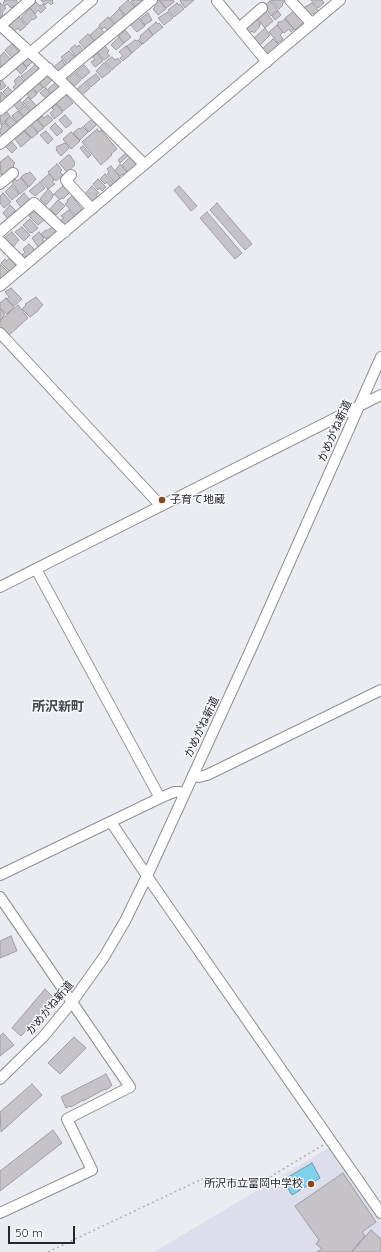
<!DOCTYPE html>
<meta charset="utf-8">
<style>
body{margin:0}
#map{position:relative;width:381px;height:1252px;overflow:hidden;background:#ebecf1;font-family:Quicksand,sans-serif}
canvas{display:block}
.scale{position:absolute;left:8px;top:1226px;width:67px;height:18px;box-sizing:border-box;border:2px solid #272729;border-top:0;padding-left:5px;font-size:12px;line-height:14px;white-space:nowrap;color:#272729;-webkit-text-stroke:3px #f8f9ff;paint-order:stroke}
</style>
<div id="map">
<canvas width="381" height="1252"></canvas>
<div class="scale">50 m</div>
</div>
<script>
const c = document.querySelector('canvas').getContext('2d');
c.lineJoin = 'round';
function fill(path, color) { c.fillStyle = color; c.fill(path, 'evenodd'); }
const toPath = rows => new Path2D(rows.map(r => 'M' + r).join(''));
function strokePath(path, color, width, dash) { c.strokeStyle = color; c.lineWidth = width; c.lineCap = dash ? 'butt' : 'round'; c.setLineDash(dash || []); c.stroke(path); }
function drawText(font, color, halo, rows, align = 'center') {
  c.font = font + ' Quicksand,"Noto Sans JP",sans-serif'; c.lineWidth = 3; c.setLineDash([]); c.textBaseline = 'middle'; c.strokeStyle = halo; c.fillStyle = color; for (const [text, x, y, turn = 0] of rows) {
    c.save(); c.translate(x, y); c.rotate((+turn || 0) * Math.PI / 180); c.textAlign = isNaN(turn) ? turn : align; if (halo) c.strokeText(text, 0, 0); c.fillText(text, 0, 0); c.restore();
  }
}
fill(toPath([
 [330,1147,381,1222,381,1252,154,1252]
]), '#dcdfeb');
const water = toPath([
 [312,1163,320,1178,292,1195,283,1180,312,1163]
]);
fill(water, '#7fd0ec');
strokePath(water, '#659db2', 1);
const building = toPath([
 [4,0,16,0,19,3,11,8,7,4,5,6,3,3,5,1,4,0],
 [41,0,53,0,52,1,53,3,51,5,48,2,45,5,41,0],
 [128,0,136,8,126,16,119,8,128,0],
 [133,0,146,0,136,7,131,1,133,0],
 [159,0,166,9,158,15,153,9,155,7,154,4,159,0],
 [159,0,173,0,174,2,166,8,159,0],
 [181,0,194,0,185,8,180,1,181,0],
 [271,0,284,0,285,1,282,4,283,5,279,9,271,0],
 [311,0,322,0,324,3,318,8,311,0],
 [270,1,278,10,271,16,264,6,270,1],
 [36,2,40,6,43,4,46,8,41,13,38,10,35,14,30,8,36,2],
 [0,3,6,8,2,13,3,14,0,18,0,3],
 [177,3,178,5,180,4,184,9,174,17,168,10,177,3],
 [312,3,318,10,318,12,315,15,313,13,310,16,303,8,312,3],
 [30,8,37,17,33,20,32,19,27,25,21,18,30,8],
 [119,9,126,17,115,24,110,18,119,9],
 [265,11,273,21,265,28,258,19,265,11],
 [278,11,281,15,275,20,272,16,278,11],
 [294,11,304,22,295,30,285,18,294,11],
 [168,12,173,18,164,25,158,18,168,12],
 [148,13,152,20,145,25,140,19,148,13],
 [19,17,26,26,20,31,18,28,14,31,9,25,19,17],
 [108,17,115,25,107,30,105,27,102,29,99,25,108,17],
 [138,18,145,26,137,32,130,24,138,18],
 [256,18,261,24,259,25,260,26,254,33,252,31,248,35,243,29,256,18],
 [285,19,294,29,291,32,289,29,284,33,278,26,278,22,281,22,285,19],
 [156,22,157,24,159,23,163,27,153,35,148,29,156,22],
 [277,25,283,32,280,35,283,39,278,43,269,32,277,25],
 [99,27,104,32,104,34,95,41,90,35,99,27],
 [265,28,270,35,258,47,254,42,256,40,254,38,265,28],
 [148,29,153,35,143,44,139,39,141,38,140,36,148,29],
 [125,30,131,37,124,43,118,36,125,30],
 [88,34,95,42,86,50,79,42,88,34],
 [119,37,124,43,116,50,111,45,119,37],
 [273,39,279,45,267,55,261,50,273,39],
 [135,40,136,41,138,40,142,44,132,53,127,46,135,40],
 [12,44,20,53,13,59,5,50,12,44],
 [75,45,76,47,79,45,84,51,76,57,70,49,75,45],
 [105,46,109,51,107,53,110,56,104,60,97,52,105,46],
 [126,46,132,53,123,61,120,58,123,56,119,52,126,46],
 [69,51,75,57,67,64,61,57,69,51],
 [4,52,11,60,2,70,0,68,0,56,4,52],
 [97,53,103,61,95,67,91,62,95,59,93,57,97,53],
 [29,56,33,61,27,67,21,61,29,56],
 [112,57,115,60,118,58,121,62,112,70,105,62,112,57],
 [62,60,66,66,58,72,54,67,62,60],
 [20,61,27,68,21,74,14,67,20,61],
 [104,63,111,71,102,78,96,71,104,63],
 [36,64,42,69,27,82,21,76,27,72,36,64],
 [84,65,90,72,82,79,76,72,84,65],
 [75,73,81,80,72,88,67,81,68,81,67,79,75,73],
 [47,74,52,80,44,88,38,81,47,74],
 [96,74,100,79,91,87,86,81,96,74],
 [19,76,26,83,16,91,13,87,16,84,14,81,19,76],
 [1,79,6,86,1,90,0,89,1,79],
 [37,81,43,88,37,93,31,86,37,81],
 [56,82,60,88,52,94,48,89,56,82],
 [85,82,90,88,81,96,76,90,85,82],
 [8,87,14,94,8,97,3,92,8,87],
 [31,87,37,94,31,99,25,92,31,87],
 [46,88,51,95,47,99,40,93,46,88],
 [1,92,7,98,2,104,0,102,1,92],
 [65,94,73,103,63,111,54,101,65,94],
 [28,97,38,107,32,112,23,102,28,97],
 [18,98,24,105,18,110,13,104,18,98],
 [56,104,63,112,54,119,50,113,54,110,52,108,56,104],
 [25,106,31,113,25,118,19,111,25,106],
 [18,111,25,119,19,124,12,116,18,111],
 [4,112,5,113,7,112,10,116,1,125,0,115,4,112],
 [48,115,53,120,44,127,38,120,42,116,44,118,48,115],
 [65,115,72,123,66,128,59,120,65,115],
 [11,117,18,124,12,129,5,122,11,117],
 [92,119,97,124,89,132,84,126,92,119],
 [37,120,44,128,38,132,31,124,37,120],
 [5,123,11,130,3,137,0,133,0,129,2,128,1,126,5,123],
 [55,123,63,131,57,136,50,128,55,123],
 [30,125,38,133,32,138,24,130,30,125],
 [83,127,88,132,80,140,73,133,79,128,80,129,83,127],
 [97,129,99,132,101,130,117,149,111,154,112,155,101,165,82,142,97,129],
 [24,131,31,138,21,147,15,139,24,131],
 [46,131,53,139,48,144,40,135,46,131],
 [71,132,80,141,71,149,63,139,71,132],
 [11,141,17,148,12,153,5,146,11,141],
 [65,143,69,148,61,156,56,150,57,149,56,147,65,143],
 [83,146,91,155,88,158,80,148,83,146],
 [127,152,129,155,120,163,118,160,127,152],
 [68,155,70,155,75,163,74,164,75,165,67,172,59,163,68,155],
 [8,156,15,163,13,165,14,166,5,175,3,173,1,175,0,162,8,156],
 [131,156,136,165,128,172,122,165,131,156],
 [57,164,62,170,60,172,63,175,56,181,48,172,57,164],
 [120,164,127,172,124,176,122,174,120,176,115,171,120,164],
 [111,166,120,177,115,183,107,174,109,172,107,169,111,166],
 [30,172,36,179,29,187,21,177,26,173,27,174,30,172],
 [49,174,54,180,52,182,55,184,48,189,41,181,49,174],
 [105,174,113,183,110,186,107,182,105,184,100,179,105,174],
 [21,178,28,187,20,194,12,182,15,179,17,181,21,178],
 [98,179,106,187,102,191,100,188,98,190,93,184,98,179],
 [40,182,45,188,35,196,29,191,40,182],
 [12,185,19,194,12,200,5,192,12,185],
 [64,185,71,191,63,199,62,198,60,200,54,194,64,185],
 [92,186,99,193,96,195,98,198,93,202,85,194,92,186],
 [179,186,197,206,191,211,174,190,179,186],
 [48,189,54,195,52,196,53,197,46,205,40,199,48,189],
 [3,193,11,202,4,208,0,203,0,196,3,193],
 [24,193,30,200,22,208,16,201,24,193],
 [72,196,82,209,75,215,65,204,68,202,67,200,72,196],
 [58,200,65,206,56,215,50,209,58,200],
 [217,203,252,244,245,250,210,210,217,203],
 [10,205,16,211,13,212,15,214,9,220,3,213,10,205],
 [36,210,44,220,38,225,29,216,36,210],
 [69,210,74,216,66,225,61,220,64,218,61,216,69,210],
 [207,212,242,253,235,259,200,218,207,212],
 [30,219,38,228,32,233,31,232,30,233,23,225,30,219],
 [22,227,30,235,24,241,15,232,22,227],
 [53,227,57,232,49,239,48,237,46,239,41,234,46,230,46,231,53,227],
 [12,232,19,240,13,247,4,238,12,232],
 [39,232,44,238,42,240,44,241,42,243,43,244,39,248,32,238,39,232],
 [29,244,34,249,33,251,34,252,28,258,26,256,25,258,22,255,25,252,23,249,29,244],
 [10,257,16,263,14,264,16,266,10,272,1,263,5,259,7,261,10,257],
 [0,264,9,273,2,278,0,277,0,264],
 [11,288,22,299,14,306,7,299,9,297,5,292,11,288],
 [36,297,43,305,38,310,38,311,30,317,22,309,26,305,25,304,36,297],
 [6,298,14,307,7,314,0,308,0,303,6,298],
 [18,305,28,318,9,335,0,325,0,321,18,305],
 [0,309,5,314,0,321,0,309],
 [11,936,17,951,0,958,0,941,11,936],
 [45,989,54,998,53,1001,21,1036,12,1028,45,989],
 [3,1033,14,1045,0,1056,0,1036,3,1033],
 [74,1037,86,1048,60,1074,48,1063,74,1037],
 [106,1074,112,1085,109,1088,105,1090,105,1089,83,1101,83,1100,71,1107,70,1106,66,1108,61,1097,106,1074],
 [32,1084,42,1095,1,1132,0,1112,32,1084],
 [53,1130,62,1143,0,1191,0,1171,53,1130],
 [343,1173,376,1222,362,1232,365,1236,351,1252,317,1252,322,1249,316,1244,319,1240,295,1206,343,1173],
 [371,1230,381,1239,381,1252,352,1252,371,1230]
]);
fill(building, '#c5c3c8');
strokePath(building, '#9f9da2', 1);
const minor = toPath([
 [290,0,312,24],
 [217,1,267,62],
 [0,25,58,78,144,164],
 [0,26,30,0],
 [239,28,262,8],
 [30,53,92,0],
 [0,75,28,51],
 [58,78,152,0],
 [0,110,48,68],
 [0,144,67,87],
 [71,175,66,180,68,183,92,209],
 [0,184,13,173],
 [0,232,34,203,65,232],
 [0,241,24,265],
 [0,286,340,0],
 [0,333,161,506],
 [36,569,160,798],
 [0,587,381,395],
 [193,775,199,777,207,775,381,690],
 [111,822,153,885,381,1213],
 [0,875,160,798,174,792,179,792,184,793],
 [0,897,130,1087,67,1119,92,1170,0,1213],
 [0,1079,43,1037,72,1002,104,957,125,921,147,876,251,649,381,357]
]);
strokePath(minor, '#8e8f94', 12);
strokePath(toPath([
 [48,1252,202,1179,260,1183,323,1145]
]), '#aeafb3', 1.5, [2, 3]);
strokePath(minor, '#fff', 10);
for (const [x, y, r, color] of [
 [162,500,4,"#8a4619"],
 [311,1184,4,"#8a4619"]
]) { const dot = new Path2D(); dot.arc(x, y, r, 0, 2 * Math.PI); c.fillStyle = color; c.fill(dot); strokePath(dot, '#f8f9ff', 1.5); }
drawText('11px', '#272729', '#f8f9ff', [
 ["かめがね新道",335,431,-66],
 ["かめがね新道",202,727,-65],
 ["かめがね新道",50,1008,-50]
]);
drawText('11px', '#272729', '#f8f9ff', [
 ["子育て地蔵",170,500],
 ["所沢市立富岡中学校",303,1184,"right"]
], 'left');
drawText('bold 13px', '#444549', '#f8f9ff', [
 ["所沢新町",58,707]
]);
</script>
